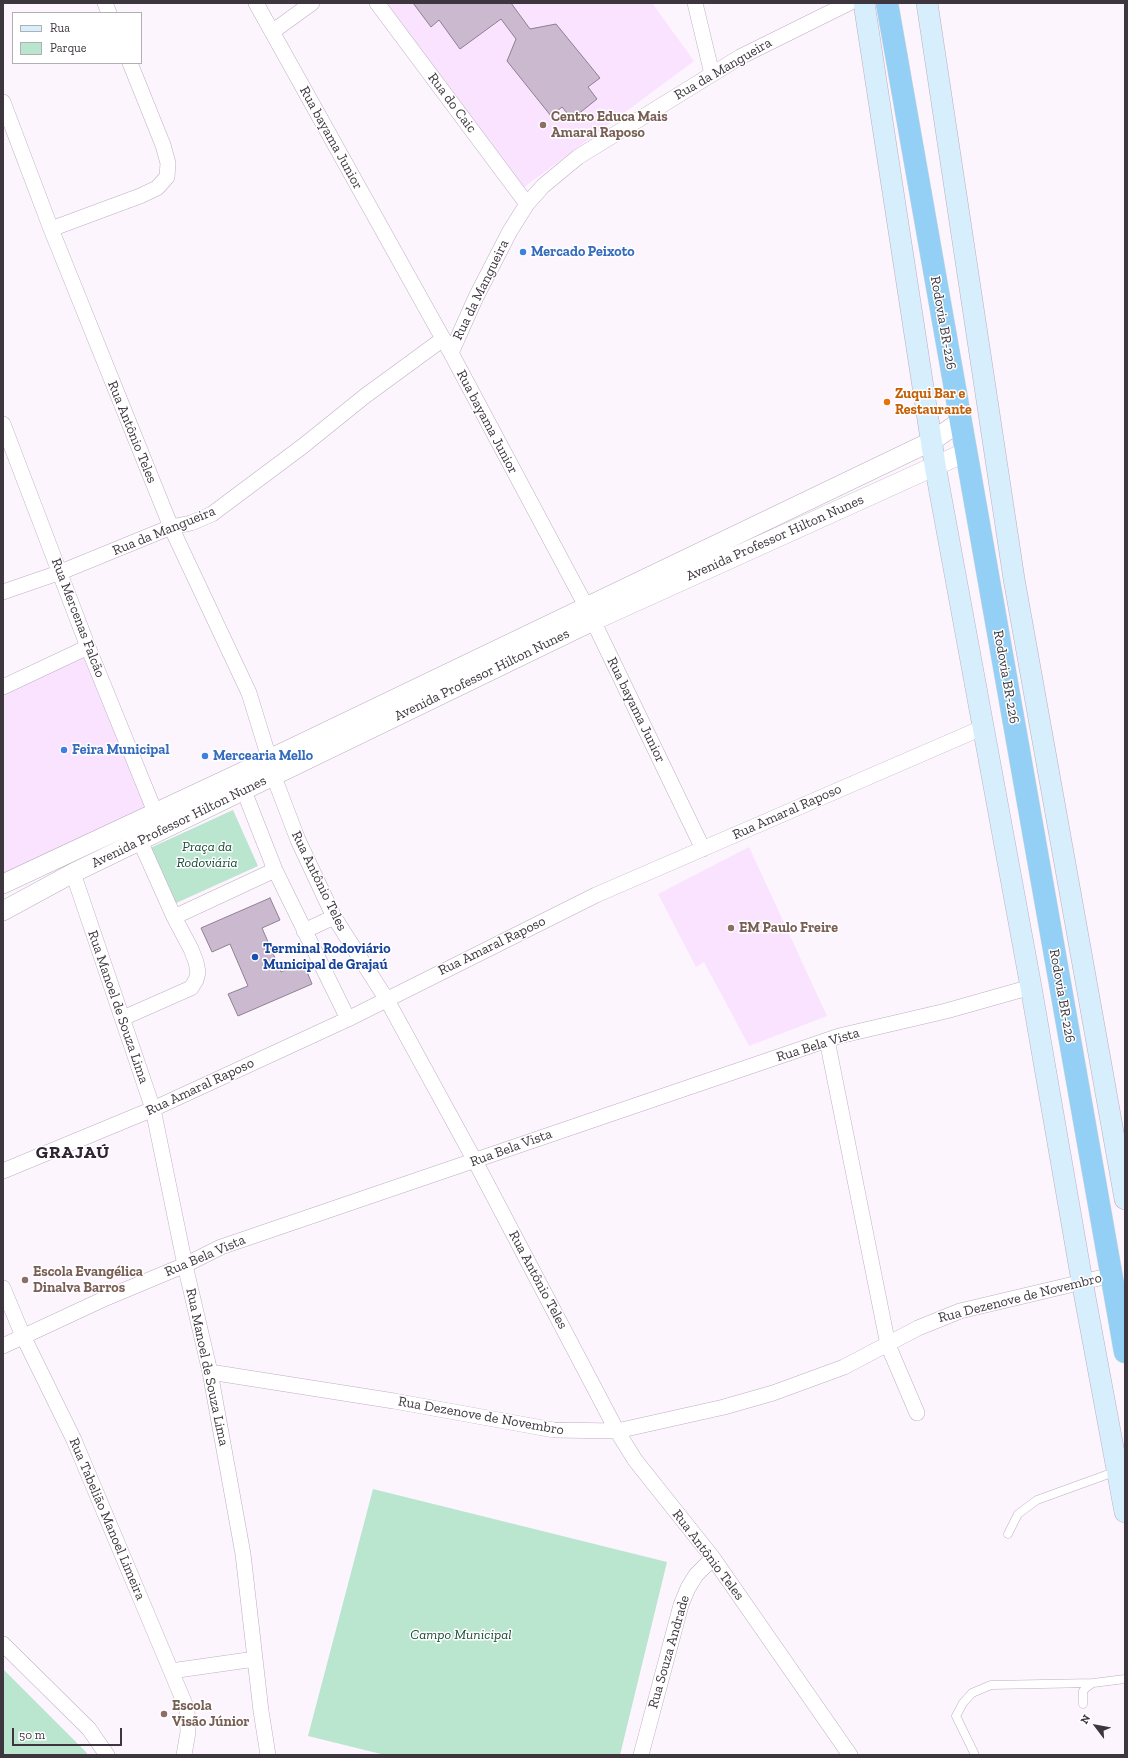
<!DOCTYPE html>
<meta charset="utf-8">
<style>
body{margin:0}
#map{position:relative;width:1128px;height:1758px;overflow:hidden;background:#fcf5fe;font-family:"Zilla Slab",serif}
canvas{display:block}
.frame{position:absolute;inset:0;border:4px solid #3d363e;pointer-events:none}
.legend{position:absolute;left:12px;top:12px;width:130px;height:52px;box-sizing:border-box;background:#fff;border:1px solid #b1afb2;margin:0;padding:5px 7px;list-style:none;font-size:12px;color:#3d363e}
.legend li{display:flex;align-items:center;gap:8px;height:20px}
.legend b{width:20px;border:1px solid #b1afb2}
.north{position:absolute;left:1076px;top:1706px;width:40px;height:40px;-webkit-text-stroke:3px #fff;paint-order:stroke;rotate:302deg;font-size:11px;font-weight:700;line-height:16px;text-align:center;color:#3d363e}
.north::after{content:'';display:block;margin:auto;width:14px;height:18px;background:#3d363e;clip-path:polygon(50% 0,100% 100%,50% 72%,0 100%)}
.scale{position:absolute;left:12px;top:1728px;width:110px;height:18px;box-sizing:border-box;border:2px solid #3d363e;border-top:0;padding-left:5px;font-size:12px;line-height:14px;white-space:nowrap;color:#3d363e;-webkit-text-stroke:3px #fff;paint-order:stroke}
</style>
<div id="map">
<canvas width="1128" height="1758"></canvas>
<div class="frame"></div>
<ul class="legend">
<li><b style="height:5px;background:#d7eefc"></b>Rua</li>
<li><b style="height:11px;background:#bae5cf"></b>Parque</li>
</ul>
<div class="north">N</div>
<div class="scale">50 m</div>
</div>
<script>
const c = document.querySelector('canvas').getContext('2d');
c.lineJoin = 'round';
function fill(path, color) { c.fillStyle = color; c.fill(path, 'evenodd'); }
const toPath = rows => new Path2D(rows.map(r => 'M' + r).join(''));
function strokePath(path, color, width, dash) { c.strokeStyle = color; c.lineWidth = width; c.lineCap = dash ? 'butt' : 'round'; c.setLineDash(dash || []); c.stroke(path); }
function drawText(font, color, halo, rows, align = 'center') {
  c.font = font + ' "Zilla Slab",serif'; c.lineWidth = 3; c.setLineDash([]); c.textBaseline = 'middle'; c.strokeStyle = halo; c.fillStyle = color; for (const [text, x, y, turn = 0] of rows) {
    c.save(); c.translate(x, y); c.rotate((+turn || 0) * Math.PI / 180); c.textAlign = isNaN(turn) ? turn : align; if (halo) c.strokeText(text, 0, 0); c.fillText(text, 0, 0); c.restore();
  }
}
fill(toPath([
 [387,3,652,3,694,61,523,188],
 [86,653,147,809,3,879,3,692],
 [749,847,827,1016,749,1046,704,962,696,967,658,894]
]), '#fae3ff');
fill(toPath([
 [233,810,258,866,174,904,150,848],
 [373,1489,667,1562,620,1755,385,1755,308,1736],
 [3,1669,87,1753,87,1755,3,1755]
]), '#bae5cf');
const building = toPath([
 [413,3,511,3,530,29,556,24,600,78,588,87,597,99,572,119,562,107,551,116,507,61,516,39,501,19,460,49,439,20,431,27,413,3],
 [270,898,280,920,262,928,281,972,303,962,312,984,238,1016,228,994,248,986,230,944,212,952,201,928,270,898]
]);
fill(building, '#cbbacf');
strokePath(building, '#8f7f92', 1);
const service = toPath([
 [1008,1534,1018,1514,1037,1500,1117,1471],
 [1083,1704,1083,1691,1087,1687,1093,1683,1125,1679],
 [975,1755,956,1716,963,1703,972,1693,991,1685,1093,1683]
]);
const minor = toPath([
 [105,3,109,13],
 [256,3,451,353,586,606,703,849],
 [377,3,527,204],
 [695,3,712,74],
 [272,32,312,3],
 [3,102,51,229,171,527,249,693,269,758],
 [51,229,140,196,157,188,167,177,168,163,163,145,130,63],
 [451,353,476,297,510,231,527,204,543,186,578,157,740,57,849,3],
 [3,424,88,647,155,812],
 [3,592,61,572,171,527,191,523,212,514,303,446,365,396,443,339],
 [3,687,88,647],
 [274,777,298,840,334,917,387,1000,475,1161,617,1431,635,1460,713,1558,850,1755],
 [244,791,275,870,348,1019],
 [73,873,153,1109,185,1265,210,1372,243,1554,261,1711,268,1755],
 [174,917,275,870],
 [304,931,334,917],
 [123,1018,191,988,196,980,198,972,196,962,191,949,174,917,140,841],
 [827,1040,888,1345,917,1413],
 [3,1171,153,1109,348,1019,596,895,984,727],
 [3,1288,23,1336,74,1440,187,1709,188,1732,184,1755],
 [3,1346,106,1298,185,1265,221,1247,839,1036,946,1011,1031,987],
 [210,1372,394,1401,554,1430,617,1431,724,1407,773,1393,844,1367,918,1328,960,1311,1112,1275],
 [3,1644,89,1729,107,1755],
 [171,1671,255,1659],
 [641,1755,681,1605,688,1588,696,1575,713,1558]
]);
const tertiary = toPath([
 [3,884,238,774,932,441,961,421],
 [3,911,73,873,593,621,966,452]
]);
const secondary = toPath([
 [864,3,935,465,1031,987,1082,1281,1125,1512],
 [927,3,1014,579,1125,1199]
]);
const trunk = toPath([
 [887,3,1125,1352]
]);
strokePath(service, '#bfaec2', 9);
strokePath(minor, '#bfaec2', 16);
strokePath(tertiary, '#bfaec2', 20);
strokePath(secondary, '#bfaec2', 22);
strokePath(trunk, '#d8d7d8', 23);
strokePath(service, '#fff', 8);
strokePath(minor, '#fff', 15);
strokePath(tertiary, '#fff', 19);
strokePath(secondary, '#d7eefc', 21);
strokePath(trunk, '#94d0f6', 22);
for (const [x, y, r, color] of [
 [543,125,4,"#8d6e63"],
 [523,252,4,"#3f7fe0"],
 [887,402,4,"#e8710a"],
 [64,750,4,"#3f7fe0"],
 [205,756,4,"#3f7fe0"],
 [731,928,4,"#8d6e63"],
 [255,957,4,"#1a4fb4"],
 [25,1280,4,"#8d6e63"],
 [164,1714,4,"#8d6e63"]
]) { const dot = new Path2D(); dot.arc(x, y, r, 0, 2 * Math.PI); c.fillStyle = color; c.fill(dot); strokePath(dot, '#fff', 1.5); }
drawText('14px', '#3d363e', '#fff', [
 ["Rua da Mangueira",723,69,-30],
 ["Rua do Caic",452,103,53],
 ["Rua bayama Junior",331,138,61],
 ["Rua da Mangueira",481,290,-64],
 ["Rodovia BR-226",943,323,80],
 ["Rua bayama Junior",487,422,62],
 ["Rua Antônio Teles",132,432,68],
 ["Rua da Mangueira",164,531,-22],
 ["Avenida Professor Hilton Nunes",775,538,-24],
 ["Rua Mercenas Falcão",78,618,69],
 ["Avenida Professor Hilton Nunes",482,675,-26],
 ["Rodovia BR-226",1006,677,80],
 ["Rua bayama Junior",636,710,64],
 ["Rua Amaral Raposo",787,812,-24],
 ["Avenida Professor Hilton Nunes",179,822,-26],
 ["Rua Antônio Teles",319,881,64],
 ["Rua Amaral Raposo",492,946,-26],
 ["Rodovia BR-226",1062,996,80],
 ["Rua Manoel de Souza Lima",118,1007,71],
 ["Rua Bela Vista",818,1045,-17],
 ["Rua Amaral Raposo",200,1087,-25],
 ["Rua Bela Vista",511,1148,-20],
 ["Rua Bela Vista",205,1256,-23],
 ["Rua Antônio Teles",538,1280,62],
 ["Rua Dezenove de Novembro",1020,1298,-14],
 ["Rua Manoel de Souza Lima",207,1367,78],
 ["Rua Dezenove de Novembro",481,1416,10],
 ["Rua Tabelião Manoel Limeira",107,1519,67],
 ["Rua Antônio Teles",708,1555,53],
 ["Rua Souza Andrade",669,1652,-74]
]);
drawText('bold 14px', '#785e54', '#fff', [
 ["Centro Educa Mais",551,117],
 ["Amaral Raposo",551,133],
 ["EM Paulo Freire",739,928],
 ["Escola Evangélica",33,1272],
 ["Dinalva Barros",33,1288],
 ["Escola",172,1706],
 ["Visão Júnior",172,1722]
], 'left');
drawText('bold 14px', '#366cbe', '#fff', [
 ["Mercado Peixoto",531,252],
 ["Feira Municipal",72,750],
 ["Mercearia Mello",213,756]
], 'left');
drawText('bold 14px', '#c56008', '#fff', [
 ["Zuqui Bar e",895,394],
 ["Restaurante",895,410]
], 'left');
drawText('italic 14px', '#174c36', '#fff', [
 ["Praça da",207,847],
 ["Rodoviária",207,863],
 ["Campo Municipal",461,1635]
]);
drawText('bold 14px', '#164399', '#fff', [
 ["Terminal Rodoviário",263,949],
 ["Municipal de Grajaú",263,965]
], 'left');
c.letterSpacing = '1px';
drawText('bold 18px', '#312434', '#fff', [
 ["GRAJAÚ",73,1153]
]);
c.letterSpacing = '0px';
</script>
